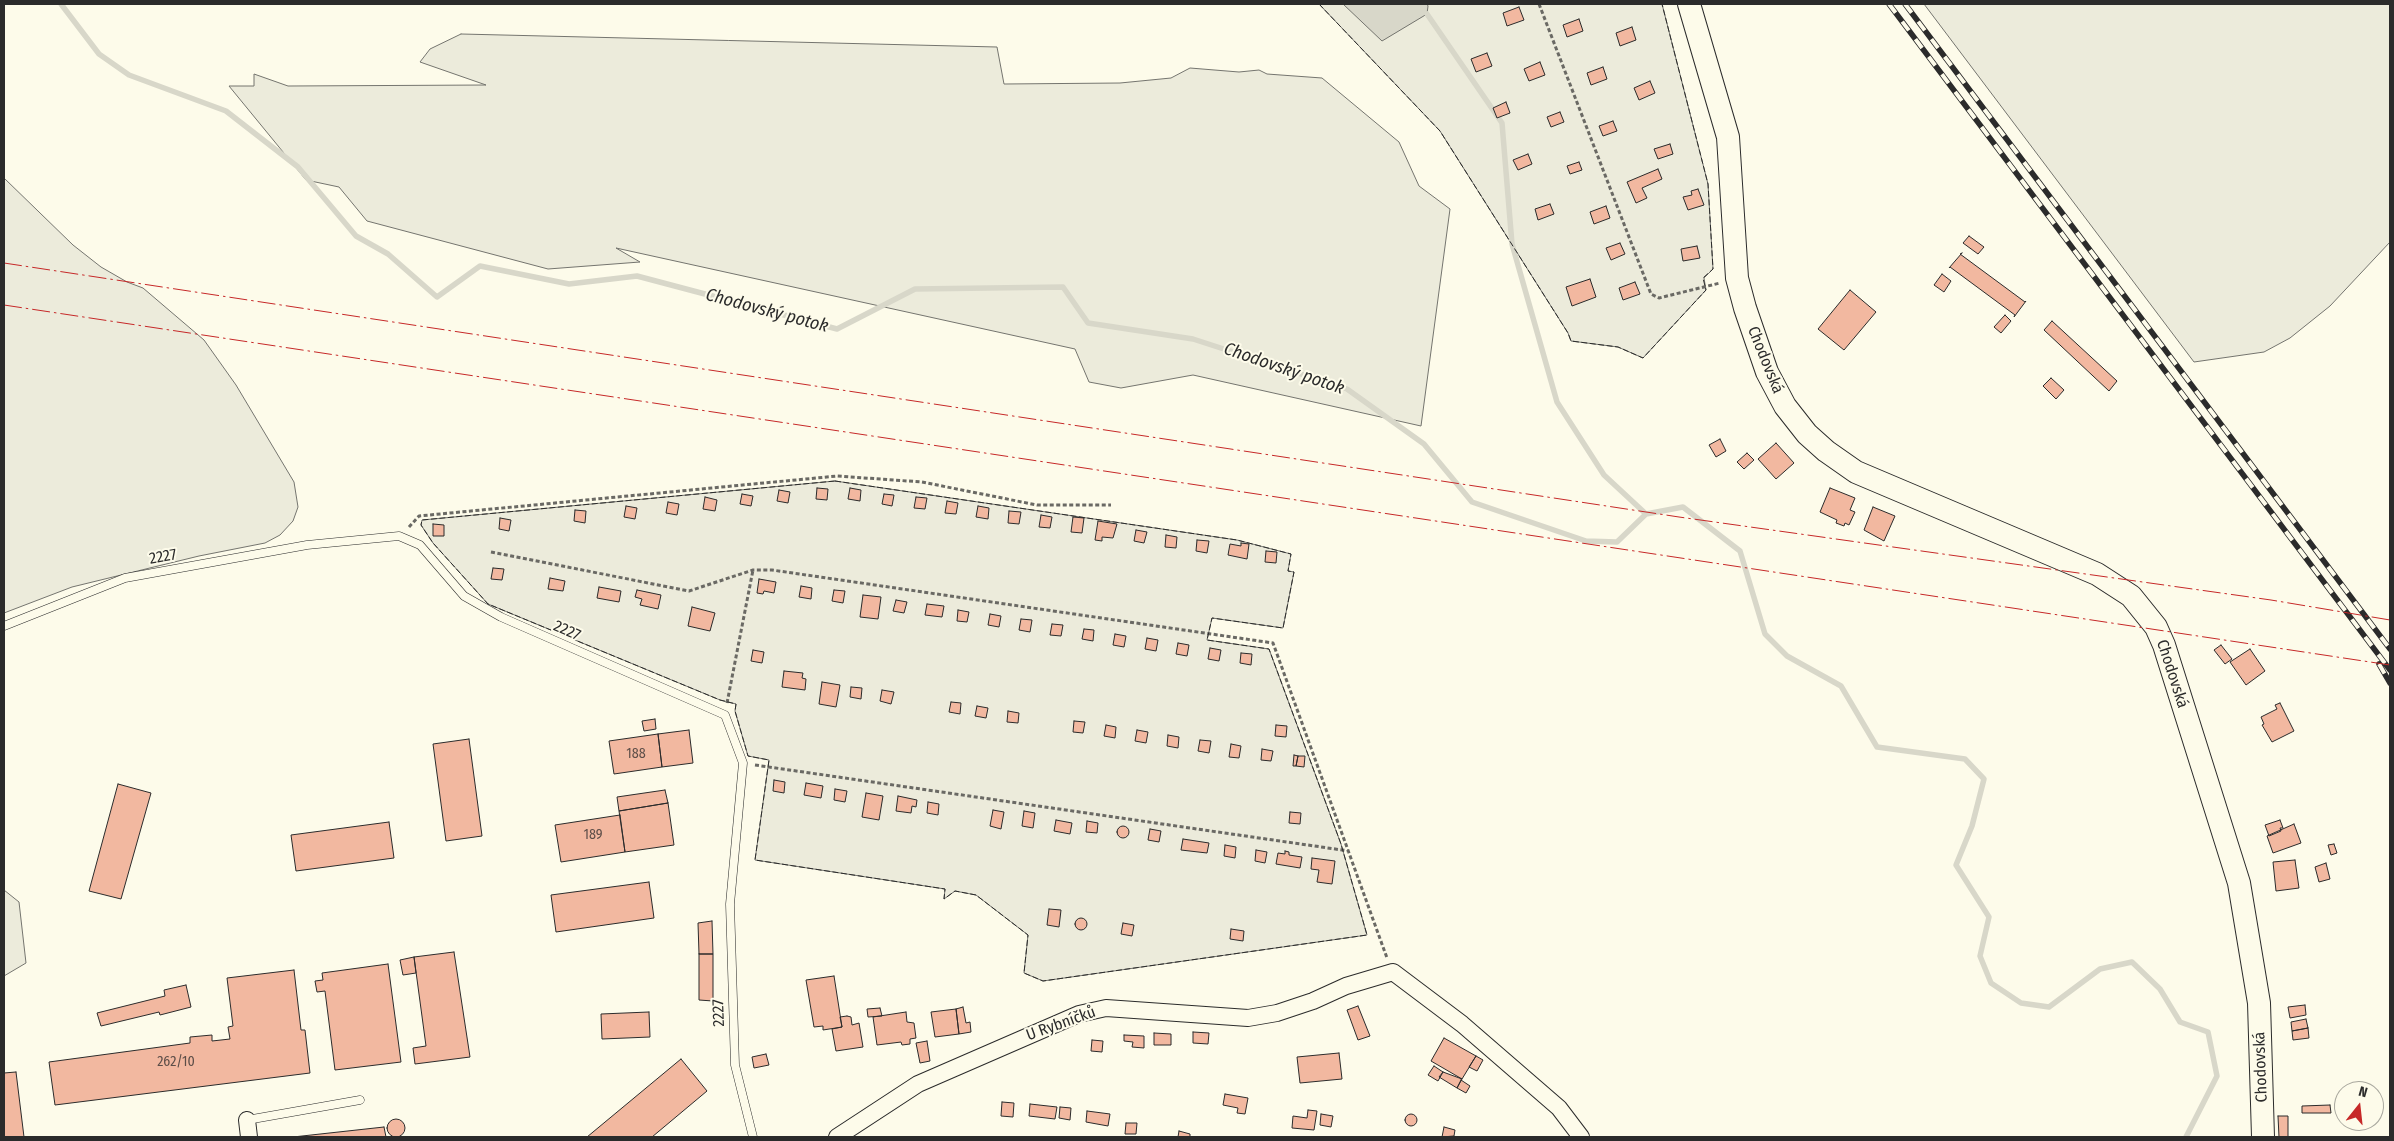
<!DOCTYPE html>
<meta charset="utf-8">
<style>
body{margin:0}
#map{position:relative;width:2394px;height:1141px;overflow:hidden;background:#fdfbea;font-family:"Fira Sans Condensed",sans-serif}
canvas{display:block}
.frame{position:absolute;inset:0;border:5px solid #2b2b2b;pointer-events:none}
.north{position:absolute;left:2334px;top:1081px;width:50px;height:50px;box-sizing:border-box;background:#fdfbea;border:1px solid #a9a89e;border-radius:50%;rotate:16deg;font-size:14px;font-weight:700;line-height:20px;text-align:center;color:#2b2b2b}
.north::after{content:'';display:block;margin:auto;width:18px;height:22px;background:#c62828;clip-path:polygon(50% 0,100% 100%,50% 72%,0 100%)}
</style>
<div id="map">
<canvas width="2394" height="1141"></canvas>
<div class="frame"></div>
<div class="north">N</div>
</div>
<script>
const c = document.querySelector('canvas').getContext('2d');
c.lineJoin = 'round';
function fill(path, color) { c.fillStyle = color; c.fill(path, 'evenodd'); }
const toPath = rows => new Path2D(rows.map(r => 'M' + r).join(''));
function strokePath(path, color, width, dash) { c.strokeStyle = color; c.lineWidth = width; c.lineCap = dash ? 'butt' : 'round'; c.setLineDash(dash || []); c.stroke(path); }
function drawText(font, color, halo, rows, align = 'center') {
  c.font = font + ' "Fira Sans Condensed",sans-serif'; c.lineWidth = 4; c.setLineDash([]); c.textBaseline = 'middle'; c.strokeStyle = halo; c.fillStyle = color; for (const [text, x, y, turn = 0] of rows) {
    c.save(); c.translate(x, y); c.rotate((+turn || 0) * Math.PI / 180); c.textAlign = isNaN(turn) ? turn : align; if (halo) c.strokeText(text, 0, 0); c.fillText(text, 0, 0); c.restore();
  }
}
const green = toPath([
 [1319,4,1662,4,1708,184,1713,269,1704,278,1706,290,1643,358,1618,347,1571,341,1568,333,1440,131,1319,4],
 [1924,4,2390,4,2390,242,2330,306,2290,338,2264,352,2194,362,1924,4],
 [461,34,997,47,1004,84,1120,83,1171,78,1190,68,1239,72,1259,70,1267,74,1322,78,1399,142,1419,186,1450,209,1421,426,1193,375,1121,388,1089,382,1075,349,616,248,640,262,548,269,367,221,339,187,306,180,229,86,254,86,254,74,288,86,486,85,420,62,430,49,461,34],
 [4,178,73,245,101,267,127,282,143,288,204,340,236,385,294,482,298,507,293,521,280,535,265,543,199,556,72,587,4,613,4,178],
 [835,481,1237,540,1291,554,1288,571,1294,572,1283,628,1212,618,1207,640,1269,649,1341,844,1367,935,1043,981,1024,973,1028,935,976,895,955,891,944,899,945,889,755,860,769,760,748,756,735,711,736,704,720,700,488,604,433,543,421,525,422,520,835,481],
 [4,890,19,902,26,963,4,976,4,890]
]);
fill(green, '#ecebdb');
strokePath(green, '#74746e', 1);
const water = toPath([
 [1343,4,1427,4,1428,6,1427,14,1382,41,1343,4]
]);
fill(water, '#d8d7c9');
strokePath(water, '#74746e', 1);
strokePath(toPath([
 [61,4,99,54,129,75,226,111,298,167,356,236,388,254,437,297,480,266,569,284,637,276,837,329,915,289,1063,287,1088,323,1193,339,1347,389,1424,444,1472,502,1586,541,1617,542,1646,514,1683,507,1740,551,1765,634,1787,656,1841,686,1877,747,1965,759,1984,779,1972,826,1956,865,1989,917,1980,956,1991,983,2021,1003,2049,1007,2100,969,2132,962,2160,989,2180,1022,2208,1032,2217,1076,2186,1137],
 [1427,14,1502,123,1512,244,1557,402,1604,475,1646,514]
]), '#d8d7c9', 5.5);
const building = toPath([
 [1519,7,1524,20,1507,26,1503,13,1519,7],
 [1579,19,1583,31,1567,37,1563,25,1579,19],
 [1632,27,1636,40,1620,46,1616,33,1632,27],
 [1487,53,1492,66,1476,72,1471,59,1487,53],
 [1540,62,1545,75,1529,81,1524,69,1540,62],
 [1603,67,1607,79,1591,85,1587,73,1603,67],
 [1650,81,1655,93,1639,100,1634,88,1650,81],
 [1506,102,1510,113,1497,118,1493,108,1506,102],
 [1560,112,1564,122,1551,127,1547,117,1560,112],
 [1613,121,1617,131,1603,136,1599,126,1613,121],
 [1670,144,1673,154,1658,159,1654,149,1670,144],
 [1528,154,1532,164,1518,170,1513,160,1528,154],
 [1579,162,1582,170,1570,174,1567,166,1579,162],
 [1658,169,1662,179,1642,188,1647,198,1636,203,1627,182,1658,169],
 [1698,189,1704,205,1688,210,1683,197,1692,195,1691,191,1698,189],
 [1550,204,1554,214,1538,220,1535,209,1550,204],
 [1606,206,1610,218,1594,224,1590,212,1606,206],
 [1969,236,1984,247,1978,254,1963,243,1969,236],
 [1620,243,1625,254,1611,260,1606,248,1620,243],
 [1697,246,1700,258,1683,261,1681,249,1697,246],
 [1962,253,1960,254,2025,302,2026,301,2014,317,2015,315,1950,267,1949,268,1962,253],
 [1942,274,1951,281,1944,292,1934,285,1942,274],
 [1590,279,1596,297,1572,306,1566,287,1590,279],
 [1635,282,1640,294,1623,300,1619,288,1635,282],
 [1850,290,1876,312,1844,350,1818,329,1850,290],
 [2005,315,2011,321,2001,333,1994,327,2005,315],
 [2052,321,2117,381,2109,391,2044,330,2052,321],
 [2051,378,2064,390,2056,399,2043,386,2051,378],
 [1720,439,1726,451,1716,457,1709,445,1720,439],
 [1776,443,1794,463,1776,479,1758,459,1776,443],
 [1747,453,1754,460,1744,469,1737,462,1747,453],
 [817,488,828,489,827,500,816,499,817,488],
 [850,488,861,490,860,501,848,499,850,488],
 [1830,488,1855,498,1850,510,1855,512,1849,525,1845,523,1844,526,1836,523,1837,520,1820,512,1830,488],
 [779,490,790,492,788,503,777,501,779,490],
 [742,494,753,496,751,506,740,504,742,494],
 [884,494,894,495,892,506,882,504,884,494],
 [705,497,717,500,715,511,703,509,705,497],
 [916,497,927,498,925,509,914,508,916,497],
 [947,501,958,503,956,514,945,513,947,501],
 [668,502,679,504,677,515,666,513,668,502],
 [626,506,637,508,635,519,624,517,626,506],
 [978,506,989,508,988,519,976,517,978,506],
 [1873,507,1895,516,1884,541,1864,530,1873,507],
 [575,510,586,511,585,523,574,521,575,510],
 [1009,511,1021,512,1019,524,1008,523,1009,511],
 [1041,515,1052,517,1050,528,1039,527,1041,515],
 [1073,517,1084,518,1082,533,1071,532,1073,517],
 [500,518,511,520,509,531,499,529,500,518],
 [1098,521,1117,524,1113,538,1102,537,1102,541,1095,540,1098,521],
 [433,524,444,525,444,536,433,536,433,524],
 [1136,530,1147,532,1144,543,1134,541,1136,530],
 [1166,535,1177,537,1176,548,1165,547,1166,535],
 [1197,540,1209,541,1207,553,1196,551,1197,540],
 [1241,543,1249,544,1247,559,1228,555,1230,544,1241,546,1241,543],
 [1266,551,1277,552,1276,563,1265,562,1266,551],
 [493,568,504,569,502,580,491,579,493,568],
 [550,578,565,581,563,591,548,589,550,578],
 [759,579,776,582,774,593,764,591,763,594,757,593,759,579],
 [801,586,812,588,811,599,799,597,801,586],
 [599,587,621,591,619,602,597,598,599,587],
 [637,590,661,595,658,609,640,605,642,599,635,597,637,590],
 [834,590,845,591,843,603,832,601,834,590],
 [863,595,881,597,878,619,860,617,863,595],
 [896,600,907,602,904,613,893,611,896,600],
 [927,604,944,606,942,617,925,615,927,604],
 [692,607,715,613,710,631,688,626,692,607],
 [958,610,969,612,967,622,957,621,958,610],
 [990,614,1001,616,999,627,988,625,990,614],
 [1021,619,1032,620,1030,632,1019,630,1021,619],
 [1052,624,1063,625,1061,636,1050,635,1052,624],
 [1084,629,1094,630,1093,641,1082,639,1084,629],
 [1115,634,1126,636,1124,647,1113,645,1115,634],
 [1147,638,1158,640,1156,651,1145,649,1147,638],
 [1178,643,1189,645,1187,656,1176,654,1178,643],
 [2221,645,2232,659,2225,664,2214,650,2221,645],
 [1210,648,1221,650,1219,661,1208,659,1210,648],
 [2250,649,2265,671,2246,685,2230,662,2250,649],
 [753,650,764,652,762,663,751,661,753,650],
 [1241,653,1252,654,1251,665,1240,663,1241,653],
 [784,671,803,673,802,678,806,679,805,690,782,687,784,671],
 [822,682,840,685,836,707,819,704,822,682],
 [851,687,862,688,861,699,850,697,851,687],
 [882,690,894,692,891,704,880,701,882,690],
 [951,702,961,703,960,714,949,712,951,702],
 [2280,703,2294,731,2272,742,2262,725,2264,724,2261,717,2277,709,2275,705,2280,703],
 [977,706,988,708,986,718,975,716,977,706],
 [1008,711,1019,713,1018,723,1007,722,1008,711],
 [655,719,656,729,644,731,642,721,655,719],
 [1074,721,1085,722,1083,733,1073,732,1074,721],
 [1106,725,1116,727,1115,738,1104,736,1106,725],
 [1276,725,1287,726,1286,737,1275,736,1276,725],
 [689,730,693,763,662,767,658,734,689,730],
 [1137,730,1148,732,1146,743,1135,741,1137,730],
 [658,734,662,767,614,774,609,741,658,734],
 [1168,735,1179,737,1178,748,1167,746,1168,735],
 [469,739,482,836,446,841,433,744,469,739],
 [1200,740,1211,741,1209,753,1198,751,1200,740],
 [1231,744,1241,746,1239,758,1229,757,1231,744],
 [1262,749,1273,751,1271,761,1261,760,1262,749],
 [1294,755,1298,756,1296,766,1293,766,1294,755],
 [1298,756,1305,756,1304,767,1296,766,1298,756],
 [774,780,785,782,784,793,773,791,774,780],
 [806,783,823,786,821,798,804,795,806,783],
 [118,784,151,793,121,899,89,891,118,784],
 [835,789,847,791,845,802,834,800,835,789],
 [665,790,668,803,619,811,617,797,665,790],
 [866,793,883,796,879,820,862,817,866,793],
 [898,796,917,800,916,807,912,806,911,813,896,811,898,796],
 [928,802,939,804,938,815,927,813,928,802],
 [668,803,674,845,625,852,619,811,668,803],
 [993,810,1004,812,1001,829,990,826,993,810],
 [1024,811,1035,813,1033,828,1022,826,1024,811],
 [1290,812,1301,813,1300,824,1289,823,1290,812],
 [620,815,625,852,561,862,555,825,620,815],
 [1056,820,1072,823,1070,834,1054,831,1056,820],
 [2280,820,2283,828,2280,828,2281,831,2269,836,2265,825,2280,820],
 [1087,821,1098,823,1097,833,1086,832,1087,821],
 [389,822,394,858,296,871,291,835,389,822],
 [2294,824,2301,843,2273,853,2267,836,2294,824],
 '1117 832a6 6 0 1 1 12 0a6 6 0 1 1-12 0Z',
 [1150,829,1161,831,1159,842,1148,840,1150,829],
 [1183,839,1209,843,1207,853,1181,850,1183,839],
 [2334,844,2337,853,2331,855,2328,845,2334,844],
 [1225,845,1236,847,1235,858,1224,856,1225,845],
 [1256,850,1267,852,1265,863,1255,861,1256,850],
 [1285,851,1289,852,1289,855,1302,857,1300,868,1276,864,1278,853,1285,854,1285,851],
 [1312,858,1335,861,1332,884,1317,882,1319,870,1311,869,1312,858],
 [2295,860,2299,888,2276,891,2273,862,2295,860],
 [2326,863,2330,879,2319,882,2315,867,2326,863],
 [649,882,654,918,556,932,551,895,649,882],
 [1049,909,1061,910,1059,927,1047,925,1049,909],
 '1075 924a6 6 0 1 1 12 0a6 6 0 1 1-12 0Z',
 [712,921,713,954,699,954,698,923,712,921],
 [1123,923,1134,925,1132,936,1121,934,1123,923],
 [1231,929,1244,931,1243,941,1230,939,1231,929],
 [454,952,470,1057,415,1064,413,1048,426,1046,414,957,454,952],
 [699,954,713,954,713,1001,699,1000,699,954],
 [414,957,416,973,403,975,400,960,414,957],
 [388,964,401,1062,335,1070,325,991,317,992,315,981,323,980,322,973,388,964],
 [294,970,301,1030,305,1030,310,1073,55,1105,49,1062,190,1043,190,1037,212,1035,212,1041,230,1039,228,1027,233,1026,227,978,294,970],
 [834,976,842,1027,823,1030,823,1026,814,1027,806,980,834,976],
 [186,985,191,1007,160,1015,159,1012,101,1026,97,1013,165,996,164,990,186,985],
 [2305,1005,2306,1015,2290,1018,2288,1007,2305,1005],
 [1358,1006,1370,1036,1358,1040,1347,1010,1358,1006],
 [963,1007,966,1023,970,1022,971,1032,959,1034,956,1009,963,1007],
 [880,1008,882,1016,868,1017,867,1009,880,1008],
 [956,1009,959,1034,935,1037,931,1012,956,1009],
 [649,1012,650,1037,602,1039,601,1014,649,1012],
 [906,1012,907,1022,914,1023,916,1038,910,1039,910,1044,902,1045,901,1042,877,1045,873,1017,906,1012],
 [847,1016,851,1017,852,1025,859,1023,863,1047,836,1051,832,1029,842,1027,840,1017,847,1016],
 [2306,1019,2308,1028,2292,1031,2291,1022,2306,1019],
 [2308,1028,2309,1038,2293,1040,2292,1031,2308,1028],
 [1193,1032,1209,1033,1208,1044,1193,1043,1193,1032],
 [1154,1033,1171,1034,1171,1045,1154,1045,1154,1033],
 [1124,1035,1144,1036,1144,1048,1132,1047,1133,1042,1124,1041,1124,1035],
 [1444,1038,1476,1056,1462,1079,1431,1061,1444,1038],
 [1092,1040,1103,1041,1102,1052,1091,1051,1092,1040],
 [927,1041,930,1061,920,1063,916,1043,927,1041],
 [1339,1053,1342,1079,1300,1083,1297,1057,1339,1053],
 [766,1054,769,1065,754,1068,752,1057,766,1054],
 [1476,1056,1483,1060,1477,1071,1469,1067,1476,1056],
 [681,1059,707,1091,652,1137,587,1137,681,1059],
 [1434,1066,1443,1072,1438,1081,1428,1075,1434,1066],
 [16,1072,24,1137,4,1137,4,1073,16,1072],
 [1443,1072,1462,1079,1457,1088,1439,1077,1443,1072],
 [1461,1080,1470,1086,1466,1093,1457,1088,1461,1080],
 [1225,1094,1248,1098,1245,1114,1237,1113,1238,1108,1223,1105,1225,1094],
 [1002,1102,1014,1103,1013,1117,1001,1116,1002,1102],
 [1030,1104,1057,1107,1055,1119,1029,1116,1030,1104],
 [2330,1105,2331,1113,2302,1113,2302,1106,2330,1105],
 [1060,1107,1071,1108,1070,1120,1059,1118,1060,1107],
 [1308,1110,1317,1111,1314,1130,1292,1128,1293,1116,1307,1118,1308,1110],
 [1087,1111,1110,1114,1108,1126,1086,1122,1087,1111],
 '1405 1120a6 6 0 1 1 12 0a6 6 0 1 1-12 0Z',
 [1321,1114,1333,1116,1331,1127,1320,1125,1321,1114],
 [2278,1116,2288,1116,2288,1137,2279,1137,2278,1116],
 '387 1128a9 9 0 1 1 18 0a9 9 0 1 1-18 0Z',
 [1126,1123,1137,1123,1136,1134,1125,1134,1126,1123],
 [384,1127,386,1137,293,1137,384,1127],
 [1444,1127,1455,1130,1454,1136,1442,1137,1444,1127],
 [1179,1131,1190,1134,1190,1137,1178,1137,1179,1131]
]);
fill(building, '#f2b8a0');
strokePath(building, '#2b2b2b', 1);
const lane = toPath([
 [4,626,125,578,307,545,399,536,420,545,464,596,501,617,725,715,743,763,730,904,735,1065,753,1137],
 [247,1120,360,1100]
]);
const street = toPath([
 [247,1120,249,1137],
 [837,1137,918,1084,1079,1014,1106,1008,1248,1018,1277,1013,1313,1001,1346,986,1393,972,1462,1024,1559,1108,1581,1137]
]);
const secondary = toPath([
 [1689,4,1728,137,1737,278,1745,308,1767,372,1785,406,1807,434,1826,451,1856,472,2097,574,2131,596,2156,627,2164,645,2239,883,2259,1003,2263,1137]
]);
strokePath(lane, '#2b2b2b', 9);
strokePath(street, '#2b2b2b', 18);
strokePath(secondary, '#2b2b2b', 24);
strokePath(toPath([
 [1539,4,1651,294,1659,298,1720,283],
 [409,527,419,516,837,476,922,482,1037,505,1111,505],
 [491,552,689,591,753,570,772,570,1273,643,1387,958],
 [727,703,753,570],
 [755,765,1349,851]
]), '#6a6964', 3, [4, 2.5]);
strokePath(lane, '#fdfbea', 8);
strokePath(street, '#fdfbea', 16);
strokePath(secondary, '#fdfbea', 22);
const rail = toPath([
 [1889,4,2390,670],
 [1905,4,2390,649],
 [2379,664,2390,683]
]);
strokePath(rail, '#2b2b2b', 5.5);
strokePath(rail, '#fdfbea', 4, [11]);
strokePath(toPath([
 [1319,4,1440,131,1568,333,1571,341,1618,347,1643,358,1706,290,1703,278,1713,269,1708,184,1662,4],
 [835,481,1237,540,1291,554,1288,571,1294,572,1283,628,1212,618,1207,640,1269,649,1341,844,1367,935,1043,981,1024,973,1028,935,976,895,955,891,944,899,945,889,755,860,769,760,748,756,735,711,736,704,720,700,488,604,433,543,421,525,422,520,835,481]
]), '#2b2b2b', 1, [6, 2.5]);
strokePath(toPath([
 [4,263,1679,517,2271,600,2390,620],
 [4,305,2390,665]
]), '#c62828', 1, [18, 4, 2.5, 4]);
drawText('14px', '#5d4e48', null, [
 ["188",636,754],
 ["189",593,835],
 ["262/10",176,1062]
]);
drawText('16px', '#2b2b2b', '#fdfbea', [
 ["Chodovská",1765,360,68],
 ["2227",163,557,-10],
 ["2227",567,631,24],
 ["Chodovská",2172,674,72],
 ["2227",719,1013,-92],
 ["U Rybníčků",1061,1024,-20],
 ["Chodovská",2261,1067,-92]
]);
drawText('italic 18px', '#2b2b2b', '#fdfbea', [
 ["Chodovský potok",767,311,15],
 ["Chodovský potok",1284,369,19]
]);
</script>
